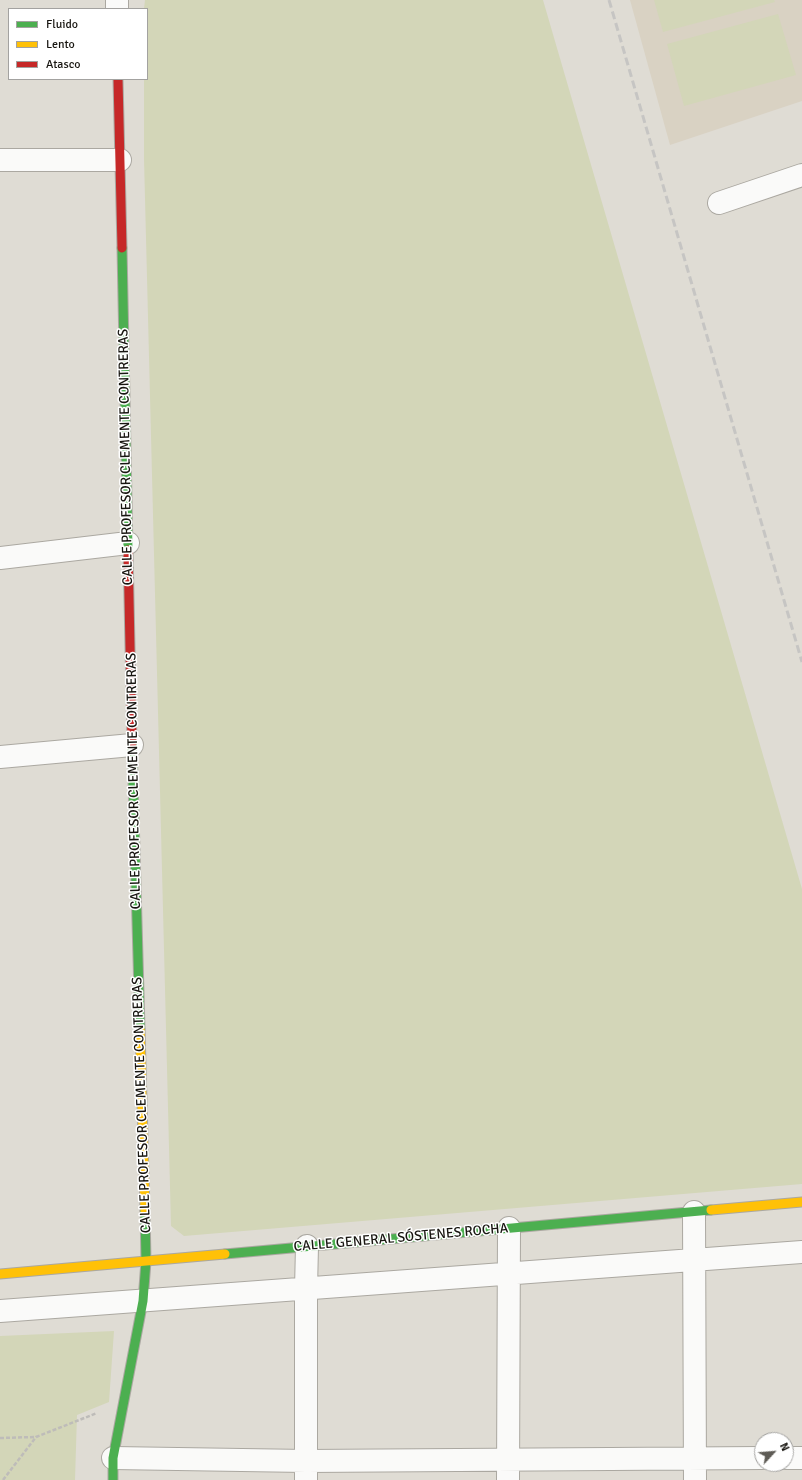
<!DOCTYPE html>
<meta charset="utf-8">
<style>
body{margin:0}
#map{position:relative;width:802px;height:1480px;overflow:hidden;background:#dfdcd4;font-family:Signika,sans-serif}
canvas{display:block}
.legend{position:absolute;left:8px;top:8px;width:140px;height:72px;box-sizing:border-box;background:#fff;border:1px solid #a3a2a0;margin:0;padding:5px 7px;list-style:none;font-size:12px;color:#181611}
.legend li{display:flex;align-items:center;gap:8px;height:20px}
.legend b{width:20px;border:1px solid #a3a2a0}
.north{position:absolute;left:754px;top:1432px;width:40px;height:40px;box-sizing:border-box;background:#fff;border:1px solid #a3a2a0;border-radius:50%;rotate:64deg;font-size:11px;font-weight:700;line-height:16px;text-align:center;color:#181611}
.north::after{content:'';display:block;margin:auto;width:14px;height:18px;background:#5e5b55;clip-path:polygon(50% 0,100% 100%,50% 72%,0 100%)}
</style>
<div id="map">
<canvas width="802" height="1480"></canvas>
<ul class="legend">
<li><b style="height:5px;background:#4caf50"></b>Fluido</li>
<li><b style="height:5px;background:#ffc107"></b>Lento</li>
<li><b style="height:5px;background:#c62828"></b>Atasco</li>
</ul>
<div class="north">N</div>
</div>
<script>
const c = document.querySelector('canvas').getContext('2d');
c.lineJoin = 'round';
function fill(path, color) { c.fillStyle = color; c.fill(path, 'evenodd'); }
const toPath = rows => new Path2D(rows.map(r => 'M' + r).join(''));
function strokePath(path, color, width, dash) { c.strokeStyle = color; c.lineWidth = width; c.lineCap = dash ? 'butt' : 'round'; c.setLineDash(dash || []); c.stroke(path); }
function drawText(font, color, halo, rows, align = 'center') {
  c.font = font + ' Signika,sans-serif'; c.lineWidth = 3; c.setLineDash([]); c.textBaseline = 'middle'; c.strokeStyle = halo; c.fillStyle = color; for (const [text, x, y, turn = 0] of rows) {
    c.save(); c.translate(x, y); c.rotate((+turn || 0) * Math.PI / 180); c.textAlign = isNaN(turn) ? turn : align; if (halo) c.strokeText(text, 0, 0); c.fillText(text, 0, 0); c.restore();
  }
}
fill(toPath([
 [630,0,802,0,802,101,670,145]
]), '#d9d2c3');
fill(toPath([
 [145,0,543,0,802,889,802,1184,184,1236,171,1226,144,159,144,79,147,79,147,9,144,9],
 [654,0,774,0,775,2,663,32],
 [778,14,796,75,684,106,667,44],
 [114,1331,109,1402,77,1415,75,1480,0,1480,0,1336]
]), '#d3d6b8');
const street = toPath([
 [117,0,117,9],
 [0,160,120,160],
 [719,203,802,175],
 [0,558,128,543],
 [0,757,132,745],
 [694,1212,695,1480],
 [0,1311,802,1252],
 [113,1458,306,1461,762,1458],
 [786,1458,802,1458],
 [306,1480,306,1289,307,1246],
 [508,1480,509,1228]
]);
const fast = toPath([
 [122,248,128,550],
 [132,743,140,1029],
 [225,1254,711,1210],
 [113,1480,113,1458,143,1301,146,1261,145,1211]
]);
const slow = toPath([
 [140,1029,145,1211],
 [711,1210,802,1202],
 [0,1274,225,1254]
]);
const jam = toPath([
 [118,79,122,248],
 [128,550,132,743]
]);
strokePath(street, '#aba8a1', 24);
strokePath(fast, '#aba8a1', 11);
strokePath(slow, '#aba8a1', 11);
strokePath(jam, '#aba8a1', 11);
strokePath(toPath([
 [0,1438,35,1437],
 [3,1480,36,1437,97,1413]
]), '#bebcb9', 2.5, [4, 2]);
strokePath(street, '#fafaf9', 22);
strokePath(fast, '#4caf50', 9);
strokePath(slow, '#ffc107', 9);
strokePath(jam, '#c62828', 9);
strokePath(toPath([
 [609,0,802,662]
]), '#c6c5c3', 3, [8, 4]);
drawText('14px', '#181611', '#fff', [
 ["CALLE PROFESOR CLEMENTE CONTRERAS",126,457,-91],
 ["CALLE PROFESOR CLEMENTE CONTRERAS",134,781,-91],
 ["CALLE PROFESOR CLEMENTE CONTRERAS",142,1105,-92],
 ["CALLE GENERAL SÓSTENES ROCHA",401,1238,-5]
]);
</script>
